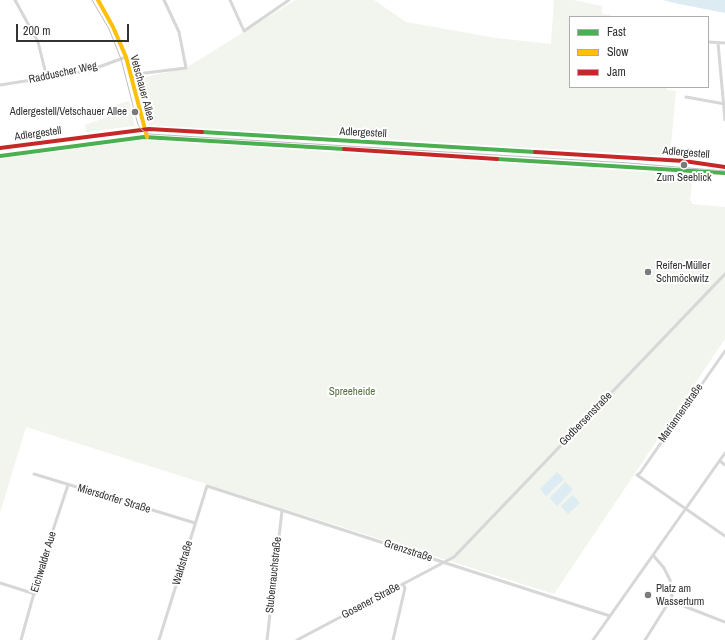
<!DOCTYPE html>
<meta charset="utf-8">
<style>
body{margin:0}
#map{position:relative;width:725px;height:640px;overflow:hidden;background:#fff;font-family:"Archivo Narrow",sans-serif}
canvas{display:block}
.legend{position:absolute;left:569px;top:16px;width:140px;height:72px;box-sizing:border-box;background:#fff;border:1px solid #adadad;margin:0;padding:5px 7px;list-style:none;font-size:12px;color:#333}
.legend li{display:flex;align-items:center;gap:8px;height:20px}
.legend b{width:20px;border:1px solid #adadad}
.scale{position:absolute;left:16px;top:24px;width:113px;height:18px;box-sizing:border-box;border:2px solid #333;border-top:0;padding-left:5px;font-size:12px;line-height:14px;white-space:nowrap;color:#333;-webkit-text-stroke:3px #fff;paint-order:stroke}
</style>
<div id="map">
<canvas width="725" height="640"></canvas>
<ul class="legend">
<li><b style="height:5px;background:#4caf50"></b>Fast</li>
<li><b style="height:5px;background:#ffc107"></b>Slow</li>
<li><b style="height:5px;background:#c62828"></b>Jam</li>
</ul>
<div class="scale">200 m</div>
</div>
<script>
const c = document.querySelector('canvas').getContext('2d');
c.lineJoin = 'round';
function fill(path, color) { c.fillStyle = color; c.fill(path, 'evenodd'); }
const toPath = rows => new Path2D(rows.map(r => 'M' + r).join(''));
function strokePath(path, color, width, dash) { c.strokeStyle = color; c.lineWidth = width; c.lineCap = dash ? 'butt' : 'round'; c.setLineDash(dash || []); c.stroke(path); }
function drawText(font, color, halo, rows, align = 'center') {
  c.font = font + ' "Archivo Narrow",sans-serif'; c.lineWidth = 4; c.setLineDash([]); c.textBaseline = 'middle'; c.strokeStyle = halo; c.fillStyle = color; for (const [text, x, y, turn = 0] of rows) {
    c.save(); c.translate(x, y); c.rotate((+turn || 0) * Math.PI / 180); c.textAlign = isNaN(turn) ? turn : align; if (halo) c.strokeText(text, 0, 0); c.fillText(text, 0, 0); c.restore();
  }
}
fill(toPath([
 [295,0,374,0,406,22,496,38,551,44,554,0,574,0,602,6,602,14,611,15,611,17,570,17,570,87,667,87,667,90,676,91,670,156,148,125,137,79,186,68],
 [129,101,135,126,86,132,85,125,110,116,108,107],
 [142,140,693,175,690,201,692,201,692,204,725,207,725,339,554,594,26,427,0,513,0,159]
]), '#f1f5ed');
fill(toPath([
 [663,0,725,0,725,13,679,4],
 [557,472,564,479,546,496,540,489],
 [565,482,573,489,557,506,550,498],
 [573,495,580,503,568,514,561,506]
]), '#ddebf3');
strokePath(toPath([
 [15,0,38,42,47,78],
 [230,0,244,31,289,0],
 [708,42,725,43],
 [718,43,725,120],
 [132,77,145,73,186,68,179,32,164,0],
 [0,85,88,71,126,57],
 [686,97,725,104],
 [725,351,640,473,637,475,725,536],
 [720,461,725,465],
 [34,474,195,523],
 [0,583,35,594],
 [671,601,725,622],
 [21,640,44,557,68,485],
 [159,640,207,486,610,616],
 [267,640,282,511],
 [297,640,454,557,725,274],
 [393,640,405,588,403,584],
 [593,640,725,453],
 [645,640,672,597,670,580,664,568,653,555]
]), '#d7d7d7', 3);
strokePath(toPath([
 [202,132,535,152],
 [0,156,144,137,344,149],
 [497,159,725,173]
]), '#4caf50', 4);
strokePath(toPath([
 [98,0,113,27,126,57,147,137]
]), '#ffc107', 4);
strokePath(toPath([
 [0,148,149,129,202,132],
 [344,149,497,159],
 [535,152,684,161,725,167]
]), '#c62828', 4);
strokePath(toPath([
 [92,0,109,29,121,59,138,125,142,130,149,134,629,163,725,171]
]), '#bebebe', 1);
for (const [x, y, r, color] of [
 [135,112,4,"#7a7a7a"],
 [684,165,4,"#7a7a7a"],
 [648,272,4,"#7a7a7a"],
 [648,595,4,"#7a7a7a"]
]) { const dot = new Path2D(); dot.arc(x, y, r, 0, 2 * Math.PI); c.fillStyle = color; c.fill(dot); strokePath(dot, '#fff', 1.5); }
drawText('11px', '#333', '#fff', [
 ["Radduscher Weg",63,73,-12],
 ["Vetschauer Allee",142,88,75],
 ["Adlergestell",363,133,3],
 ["Adlergestell",38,134,-8],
 ["Adlergestell",686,153,5],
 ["Mariannenstraße",681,413,-55],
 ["Godbersenstraße",586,419,-46],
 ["Miersdorfer Straße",114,499,17],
 ["Grenzstraße",408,551,18],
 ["Eichwalder Aue",44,562,-73],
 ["Waldstraße",183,563,-73],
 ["Stubenrauchstraße",274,575,-84],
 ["Gosener Straße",371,601,-28]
]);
drawText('11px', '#333', '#fff', [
 ["Adlergestell/Vetschauer Allee",127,112,"right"],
 ["Zum Seeblick",684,178,"center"],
 ["Reifen-Müller",656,266],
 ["Schmöckwitz",656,279],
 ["Platz am",656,589],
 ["Wasserturm",656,602]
], 'left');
drawText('11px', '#56703f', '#fff', [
 ["Spreeheide",352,392]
]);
</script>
